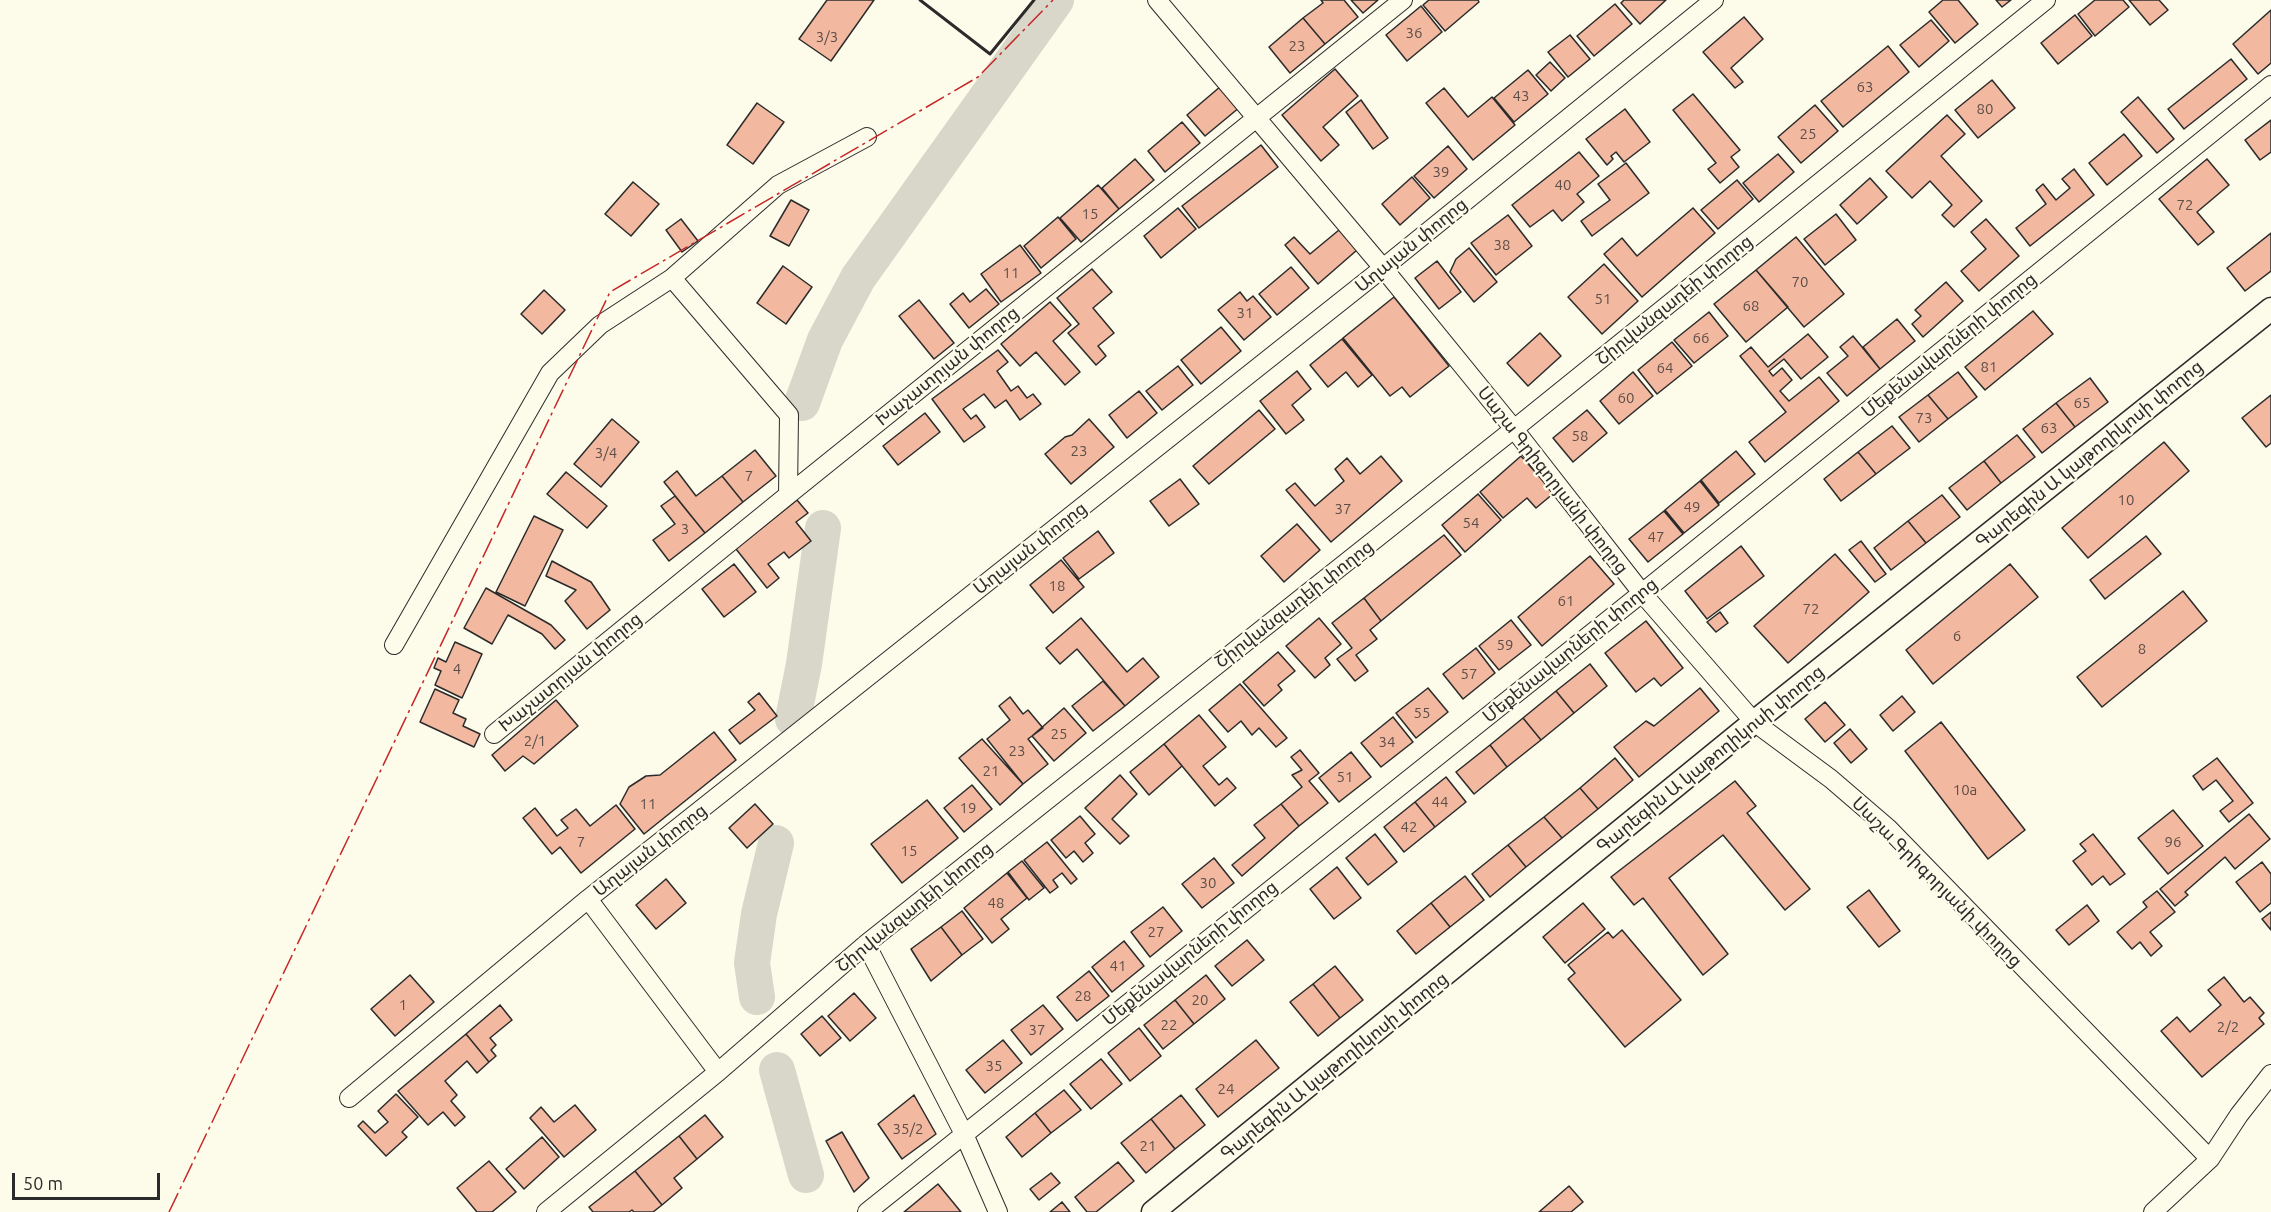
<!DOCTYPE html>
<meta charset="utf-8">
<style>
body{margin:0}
#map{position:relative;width:2271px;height:1212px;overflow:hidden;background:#fdfbea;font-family:Ubuntu,sans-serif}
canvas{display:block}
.scale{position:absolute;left:12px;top:1173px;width:148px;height:27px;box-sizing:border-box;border:3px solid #2b2b2b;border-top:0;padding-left:8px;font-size:18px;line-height:21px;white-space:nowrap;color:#2b2b2b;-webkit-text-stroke:4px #fdfbea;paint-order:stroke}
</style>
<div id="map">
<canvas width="2271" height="1212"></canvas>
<div class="scale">50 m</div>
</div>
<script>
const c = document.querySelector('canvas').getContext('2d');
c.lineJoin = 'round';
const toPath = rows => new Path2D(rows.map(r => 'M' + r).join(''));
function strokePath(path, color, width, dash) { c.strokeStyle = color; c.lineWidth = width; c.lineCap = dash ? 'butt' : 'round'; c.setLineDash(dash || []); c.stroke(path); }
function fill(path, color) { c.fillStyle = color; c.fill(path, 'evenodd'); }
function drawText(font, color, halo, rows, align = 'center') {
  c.font = font + ' Ubuntu,"Noto Sans Armenian",sans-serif'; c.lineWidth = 4.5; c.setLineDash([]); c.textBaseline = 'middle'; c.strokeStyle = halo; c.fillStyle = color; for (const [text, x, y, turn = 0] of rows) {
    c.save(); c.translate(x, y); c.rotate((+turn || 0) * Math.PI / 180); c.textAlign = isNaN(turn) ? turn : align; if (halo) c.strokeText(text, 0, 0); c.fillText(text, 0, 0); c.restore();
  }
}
strokePath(toPath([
 [802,403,825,340,858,278,1056,0],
 [793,719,804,664,823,528],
 [757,997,752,963,759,914,776,843],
 [777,1070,806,1175]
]), '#d8d7c9', 36);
const building = toPath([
 [827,0,874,0,831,61,799,39,827,0],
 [1321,0,1344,0,1358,17,1325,44,1303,18,1323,3,1321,0],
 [1351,0,1378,0,1363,13,1351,0],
 [1429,0,1478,0,1479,2,1445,31,1423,5,1429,0],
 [1624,0,1666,0,1640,24,1621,3,1624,0],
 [1943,0,1958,0,1978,24,1955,43,1929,12,1943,0],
 [1996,0,2011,0,2002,7,1996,0],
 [2095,0,2123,0,2129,7,2095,36,2078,14,2095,0],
 [2129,0,2159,0,2168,10,2150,25,2129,0],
 [1615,4,1632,24,1594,56,1577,36,1615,4],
 [1421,6,1442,32,1407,61,1386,35,1421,6],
 [2271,10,2271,63,2258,74,2233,44,2271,10],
 [2075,15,2092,36,2058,64,2041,43,2075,15],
 [1744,17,1763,39,1731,68,1743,82,1735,88,1703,52,1744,17],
 [1303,18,1325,44,1290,73,1269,47,1303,18],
 [1931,20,1949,41,1919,67,1900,45,1931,20],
 [1570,35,1590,59,1568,77,1548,52,1570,35],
 [1888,46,1909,72,1843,127,1821,101,1888,46],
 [2231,59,2247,79,2184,129,2168,109,2231,59],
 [1550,62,1565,78,1551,91,1536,75,1550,62],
 [1335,69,1358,96,1323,127,1339,145,1321,161,1282,115,1335,69],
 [1528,70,1548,94,1514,122,1494,98,1528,70],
 [1992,80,2015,108,1978,138,1955,110,1992,80],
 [1221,86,1240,107,1205,136,1187,115,1221,86],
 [1444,88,1468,117,1492,97,1515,125,1473,160,1426,103,1444,88],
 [1693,94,1740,150,1731,157,1739,167,1720,183,1708,169,1716,163,1673,110,1693,94],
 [2138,97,2174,139,2157,153,2121,112,2138,97],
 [1361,100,1388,138,1373,149,1346,112,1361,100],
 [757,103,784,122,753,164,727,145,757,103],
 [1815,105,1838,131,1801,163,1778,137,1815,105],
 [1625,109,1650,142,1624,162,1616,152,1611,156,1613,159,1607,165,1586,139,1625,109],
 [1947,115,1965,134,1941,156,1982,201,1954,227,1942,215,1952,205,1930,181,1912,198,1886,171,1947,115],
 [2271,120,2271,152,2260,160,2245,140,2271,120],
 [1182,122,1200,143,1165,172,1148,151,1182,122],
 [2124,134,2142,156,2107,185,2089,163,2124,134],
 [1261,145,1278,167,1199,228,1182,206,1261,145],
 [1448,146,1467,169,1434,198,1414,176,1448,146],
 [1579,152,1599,176,1577,194,1584,202,1562,221,1553,210,1530,227,1512,205,1579,152],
 [1778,154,1794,172,1759,202,1743,183,1778,154],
 [1135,159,1154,180,1119,209,1102,188,1135,159],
 [2207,159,2229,185,2197,212,2214,232,2198,245,2159,199,2207,159],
 [1626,163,1649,193,1592,236,1581,221,1610,200,1598,184,1626,163],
 [2074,169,2094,195,2030,246,2016,228,2046,204,2036,190,2043,184,2056,200,2070,188,2062,179,2074,169],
 [1412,177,1430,198,1400,225,1382,204,1412,177],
 [1870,178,1887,197,1857,224,1840,205,1870,178],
 [1737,180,1753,199,1718,229,1701,210,1737,180],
 [633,182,659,204,631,236,605,214,633,182],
 [1098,185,1119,209,1081,242,1060,218,1098,185],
 [791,200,809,210,789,246,770,236,791,200],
 [1178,208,1196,229,1161,258,1144,236,1178,208],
 [1693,208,1715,233,1642,297,1604,254,1622,238,1637,256,1693,208],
 [1836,214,1856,240,1825,265,1804,239,1836,214],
 [1508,215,1532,246,1496,275,1471,243,1508,215],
 [1058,217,1076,239,1041,268,1024,246,1058,217],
 [681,219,698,241,682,252,666,230,681,219],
 [1986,219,2019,256,1979,291,1961,271,1986,249,1971,232,1986,219],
 [1339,230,1357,250,1318,284,1285,245,1294,237,1310,254,1339,230],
 [2271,233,2271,271,2245,291,2227,268,2271,233],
 [1796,237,1844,294,1804,327,1756,270,1796,237],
 [1020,245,1041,273,1001,302,981,274,1020,245],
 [1469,248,1497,282,1474,302,1450,272,1456,259,1469,248],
 [1437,261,1461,292,1439,309,1415,278,1437,261],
 [1604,264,1638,301,1602,334,1568,297,1604,264],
 [783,266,812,287,786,324,757,303,783,266],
 [1291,267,1309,288,1277,315,1259,294,1291,267],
 [1092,269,1112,292,1093,308,1114,333,1098,346,1106,356,1096,365,1068,333,1079,324,1057,298,1092,269],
 [1756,270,1788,307,1746,342,1714,304,1756,270],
 [1946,282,1963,301,1923,337,1912,324,1921,316,1915,310,1946,282],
 [986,289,999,304,969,328,950,304,963,293,970,302,986,289],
 [544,290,565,310,542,334,521,314,544,290],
 [1240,292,1247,301,1253,296,1271,317,1244,340,1218,310,1240,292],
 [1394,297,1449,366,1410,397,1402,387,1390,396,1343,338,1394,297],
 [919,300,954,343,934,359,899,316,919,300],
 [1050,302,1071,325,1053,341,1080,372,1065,385,1036,352,1020,366,1001,344,1050,302],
 [2033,311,2053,334,1985,390,1965,367,2033,311],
 [1709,312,1728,336,1694,363,1674,340,1709,312],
 [1897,319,1915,341,1880,369,1863,347,1897,319],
 [1221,327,1241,351,1201,384,1181,360,1221,327],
 [1540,333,1561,356,1528,386,1507,363,1540,333],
 [1808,334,1828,357,1801,379,1784,359,1769,371,1773,376,1782,368,1792,380,1780,391,1789,401,1819,377,1839,401,1765,462,1749,442,1786,412,1740,356,1751,347,1768,367,1808,334],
 [1853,336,1880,369,1847,396,1827,373,1848,356,1840,347,1853,336],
 [1342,339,1372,375,1358,387,1346,372,1328,387,1310,365,1342,339],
 [1672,342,1692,366,1657,394,1638,370,1672,342],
 [998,350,1008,362,997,371,1011,391,1018,386,1027,398,1033,394,1041,404,1020,420,1006,400,995,408,984,394,963,409,971,419,976,415,985,427,964,442,932,399,998,350],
 [1178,366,1193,385,1162,410,1146,391,1178,366],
 [1297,371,1311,389,1292,405,1304,420,1286,434,1260,401,1297,371],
 [1633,372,1653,396,1619,424,1600,401,1633,372],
 [1958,372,1977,397,1948,419,1928,395,1958,372],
 [2090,378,2108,402,2075,427,2056,403,2090,378],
 [1139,391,1157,413,1127,438,1109,415,1139,391],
 [1928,395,1948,419,1919,442,1899,417,1928,395],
 [2271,395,2271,443,2266,447,2242,418,2271,395],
 [2056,403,2075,427,2042,453,2023,429,2056,403],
 [1259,410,1275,429,1209,484,1193,466,1259,410],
 [1587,410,1607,433,1573,462,1553,438,1587,410],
 [925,413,940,432,898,465,883,446,925,413],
 [612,419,639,442,601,487,574,464,612,419],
 [1089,419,1114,447,1071,484,1045,454,1065,437,1072,435,1089,419],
 [1892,426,1910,448,1876,474,1858,452,1892,426],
 [2017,435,2035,457,2001,483,1984,461,2017,435],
 [2164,442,2189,471,2088,558,2062,528,2164,442],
 [755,450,776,476,743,502,722,476,755,450],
 [1736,451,1755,474,1719,503,1701,480,1736,451],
 [1858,452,1876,474,1841,501,1824,479,1858,452],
 [1381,456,1402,481,1331,542,1286,490,1295,483,1315,506,1344,481,1335,469,1347,458,1360,474,1381,456],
 [1521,456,1554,493,1536,508,1527,498,1503,518,1480,492,1521,456],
 [1984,461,2001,483,1967,510,1949,488,1984,461],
 [677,471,696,496,722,476,743,502,705,533,664,482,677,471],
 [566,472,607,506,587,528,547,494,566,472],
 [1180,479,1199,504,1169,526,1150,501,1180,479],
 [1700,481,1719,505,1684,533,1665,510,1700,481],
 [1478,494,1501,520,1465,552,1442,525,1478,494],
 [1942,495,1960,517,1926,543,1908,521,1942,495],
 [675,496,705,533,669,561,653,540,675,524,661,506,675,496],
 [797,500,808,513,796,522,811,541,789,558,784,552,768,564,779,578,767,588,736,549,797,500],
 [1664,511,1683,534,1648,562,1629,539,1664,511],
 [534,516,563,530,525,606,496,592,534,516],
 [1908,521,1926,543,1891,570,1874,548,1908,521],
 [1297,524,1320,550,1284,582,1261,556,1297,524],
 [1098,531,1114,553,1079,579,1063,558,1098,531],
 [1444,535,1461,555,1381,621,1364,598,1444,535],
 [2146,536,2161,554,2105,599,2090,580,2146,536],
 [1861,541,1886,574,1875,582,1849,550,1861,541],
 [1741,546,1764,576,1707,619,1685,591,1741,546],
 [1835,554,1869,592,1788,663,1754,626,1835,554],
 [1590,556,1614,584,1542,646,1518,617,1590,556],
 [1061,560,1084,587,1053,613,1030,585,1061,560],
 [552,561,591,582,610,610,587,629,565,601,576,590,546,576,552,561],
 [734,564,756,592,724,617,702,589,734,564],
 [2010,564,2038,597,1933,684,1906,650,2010,564],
 [486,588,551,625,565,640,555,649,542,634,508,615,492,644,464,628,486,588],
 [2183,591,2207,621,2102,707,2077,677,2183,591],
 [1364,598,1381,621,1370,630,1377,639,1356,655,1368,671,1355,681,1337,659,1352,648,1332,623,1364,598],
 [1720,612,1728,623,1716,632,1707,622,1720,612],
 [1081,618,1127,672,1143,658,1159,677,1125,706,1077,649,1060,664,1046,648,1081,618],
 [1319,618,1341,644,1325,658,1330,665,1315,678,1286,646,1319,618],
 [1511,620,1531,645,1499,670,1479,646,1511,620],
 [1646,621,1683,668,1661,686,1654,678,1636,692,1605,653,1646,621],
 [455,642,482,654,462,698,435,685,441,671,434,668,438,658,446,662,455,642],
 [1476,648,1495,673,1463,699,1443,674,1476,648],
 [1278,652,1295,671,1278,685,1282,690,1264,706,1243,682,1278,652],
 [1590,664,1607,686,1574,713,1556,691,1590,664],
 [1103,681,1125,706,1093,731,1072,706,1103,681],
 [1240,684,1287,738,1276,747,1259,728,1252,735,1241,721,1228,732,1209,710,1240,684],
 [1428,688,1448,712,1416,738,1396,713,1428,688],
 [1700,688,1719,711,1639,777,1614,747,1646,721,1654,726,1700,688],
 [435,689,459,700,453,713,466,719,463,726,480,734,474,747,420,722,435,689],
 [1556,691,1574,713,1541,740,1523,718,1556,691],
 [759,693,777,716,740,744,729,730,755,710,748,702,759,693],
 [1902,696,1915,712,1893,731,1880,715,1902,696],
 [1010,697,1023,714,1028,710,1043,728,1028,739,1048,764,1023,784,987,739,1010,720,999,706,1010,697],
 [556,700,578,726,534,764,523,756,505,771,492,755,556,700],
 [1825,702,1845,725,1825,742,1805,719,1825,702],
 [1064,708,1086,733,1054,761,1032,736,1064,708],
 [1199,715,1226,747,1203,766,1219,785,1227,778,1236,788,1215,806,1164,744,1199,715],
 [1393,717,1413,742,1381,767,1361,743,1393,717],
 [1523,718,1541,740,1507,767,1490,745,1523,718],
 [1941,722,2025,830,1988,859,1905,751,1941,722],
 [1850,729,1867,749,1851,763,1834,743,1850,729],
 [714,732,736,760,644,834,620,804,629,787,646,776,660,775,714,732],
 [982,739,1023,784,1000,805,959,758,982,739],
 [1164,744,1182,766,1149,795,1130,772,1164,744],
 [1490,745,1507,767,1474,794,1456,772,1490,745],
 [1300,750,1319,773,1309,781,1328,803,1299,826,1281,804,1302,787,1292,775,1302,770,1291,757,1300,750],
 [1351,752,1371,777,1339,802,1319,778,1351,752],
 [1615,758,1633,780,1598,809,1580,788,1615,758],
 [2217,758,2253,803,2229,822,2220,811,2233,801,2216,780,2203,790,2193,776,2217,758],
 [1120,775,1137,794,1112,819,1129,836,1120,844,1085,808,1120,775],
 [1446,777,1466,802,1435,827,1415,802,1446,777],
 [1735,781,1756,806,1747,813,1810,889,1785,910,1723,835,1669,878,1728,954,1703,975,1643,898,1634,905,1611,877,1735,781],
 [972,785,992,809,964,832,944,808,972,785],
 [1580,788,1598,809,1562,838,1544,817,1580,788],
 [927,800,958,838,902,883,871,844,927,800],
 [1415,802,1435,827,1404,852,1384,827,1415,802],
 [755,804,773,824,747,848,729,828,755,804],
 [1281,804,1299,826,1242,876,1232,865,1265,838,1254,825,1281,804],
 [616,805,635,829,581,873,560,847,552,854,523,818,535,808,557,836,568,828,561,820,576,809,590,826,616,805],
 [2173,810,2203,846,2168,874,2138,838,2173,810],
 [2249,814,2270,839,2235,869,2225,857,2185,892,2188,895,2175,906,2160,889,2249,814],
 [1080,816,1095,834,1085,843,1093,853,1083,862,1074,851,1066,858,1051,840,1080,816],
 [1544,817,1562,838,1526,867,1508,845,1544,817],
 [1375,834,1397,862,1368,885,1346,858,1375,834],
 [2093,834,2125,874,2110,885,2103,876,2092,885,2073,861,2086,851,2080,844,2093,834],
 [1047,842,1077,879,1071,884,1062,873,1053,880,1058,887,1050,893,1024,860,1047,842],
 [1508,845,1526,867,1490,897,1472,874,1508,845],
 [1214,858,1234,883,1202,908,1182,884,1214,858],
 [1022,861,1044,888,1029,900,1008,872,1022,861],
 [2262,862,2271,874,2271,903,2260,912,2236,882,2262,862],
 [1337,867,1361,898,1334,919,1310,889,1337,867],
 [1007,873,1027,898,1001,919,1009,929,992,943,964,908,1007,873],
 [1465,876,1484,900,1450,927,1431,903,1465,876],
 [666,879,686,903,656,929,636,905,666,879],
 [1869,890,1900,931,1879,947,1847,907,1869,890],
 [2157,891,2175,912,2150,932,2162,946,2151,956,2140,942,2132,949,2117,932,2147,907,2143,902,2157,891],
 [1431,903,1450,927,1416,954,1397,931,1431,903],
 [1583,903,1605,929,1565,963,1543,937,1583,903],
 [2087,905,2099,921,2069,945,2056,930,2087,905],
 [1163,907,1182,931,1150,957,1131,932,1163,907],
 [962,911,983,939,962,955,941,927,962,911],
 [2271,912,2271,930,2262,919,2271,912],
 [941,927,962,955,931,981,911,949,941,927],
 [1622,930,1681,1000,1625,1047,1568,979,1575,973,1568,965,1608,932,1613,938,1622,930],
 [1247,940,1264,960,1232,986,1215,966,1247,940],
 [1124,941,1144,966,1112,992,1092,967,1124,941],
 [1335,966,1363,1000,1340,1018,1313,984,1335,966],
 [1089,971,1109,996,1077,1021,1057,997,1089,971],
 [410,975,434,1002,395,1036,371,1009,410,975],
 [1206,975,1225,999,1194,1024,1175,1000,1206,975],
 [2224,977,2244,1002,2250,997,2264,1013,2259,1018,2264,1024,2202,1077,2161,1031,2177,1017,2190,1032,2221,1005,2208,990,2224,977],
 [1313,984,1340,1018,1318,1036,1290,1002,1313,984],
 [854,993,876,1018,850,1041,828,1016,854,993],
 [1175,1000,1194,1024,1163,1049,1144,1025,1175,1000],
 [500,1005,512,1020,490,1038,496,1045,491,1050,496,1056,489,1062,466,1034,500,1005],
 [1043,1005,1063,1029,1031,1055,1011,1030,1043,1005],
 [822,1016,841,1038,820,1056,801,1034,822,1016],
 [1139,1028,1161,1056,1130,1081,1108,1053,1139,1028],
 [466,1034,489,1062,477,1073,467,1061,445,1081,457,1095,451,1101,465,1117,455,1126,443,1112,428,1125,398,1091,466,1034],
 [1003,1040,1022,1063,985,1093,966,1070,1003,1040],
 [1256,1040,1279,1068,1218,1117,1196,1089,1256,1040],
 [1101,1059,1122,1084,1091,1109,1070,1084,1101,1059],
 [1064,1090,1081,1110,1051,1133,1035,1113,1064,1090],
 [396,1094,418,1117,402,1132,407,1137,386,1156,358,1126,363,1121,375,1133,388,1122,378,1111,396,1094],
 [914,1095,936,1134,902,1159,878,1124,914,1095],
 [1181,1095,1205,1125,1175,1149,1151,1119,1181,1095],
 [575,1105,596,1130,564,1157,530,1118,541,1107,554,1122,575,1105],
 [1035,1113,1051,1133,1022,1157,1006,1137,1035,1113],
 [705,1115,723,1137,697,1159,679,1136,705,1115],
 [1151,1119,1175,1149,1146,1173,1121,1143,1151,1119],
 [842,1132,869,1178,854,1192,826,1141,842,1132],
 [679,1136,697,1159,674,1178,682,1188,662,1205,635,1171,679,1136],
 [542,1137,559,1157,524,1189,506,1169,542,1137],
 [489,1161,516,1192,492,1212,477,1212,457,1188,489,1161],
 [1118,1162,1134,1181,1096,1212,1087,1212,1075,1197,1118,1162],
 [635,1171,662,1205,653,1212,634,1212,632,1210,629,1212,593,1212,589,1207,635,1171],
 [1051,1173,1060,1183,1039,1200,1030,1189,1051,1173],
 [938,1184,961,1212,904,1212,938,1184],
 [1569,1186,1583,1202,1571,1212,1539,1212,1569,1186],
 [1062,1202,1070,1212,1050,1212,1062,1202]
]);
fill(building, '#f2b8a0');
strokePath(building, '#2b2b2b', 1.5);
const minor = toPath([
 [1157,0,1383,268,1514,429,1642,593,1754,722,1831,779,1888,828,2210,1159],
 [672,278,789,415,788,495],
 [394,645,550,373,600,325,672,278,778,185,867,137],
 [494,734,788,495,1403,0],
 [588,899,718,1072],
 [866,944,964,1134,998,1212],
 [349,1098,588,899,1383,268,1714,0],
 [546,1212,718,1072,866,944,1514,429,2046,0],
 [867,1212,1642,593,2271,85],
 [2153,1212,2210,1159,2239,1115,2271,1074]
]);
const tertiary = toPath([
 [1153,1212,1754,722,2271,309]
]);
strokePath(minor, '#2b2b2b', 20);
strokePath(tertiary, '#2b2b2b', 25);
strokePath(minor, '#fdfbea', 18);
strokePath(tertiary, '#fdfbea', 22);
strokePath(toPath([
 [920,0,990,54,1034,0]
]), '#2b2b2b', 3);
strokePath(toPath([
 [169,1212,610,292,978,77,1053,0]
]), '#c62828', 1.5, [21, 4.5, 3, 4.5]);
drawText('15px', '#5d4e48', null, [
 ["36",1414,33],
 ["3/3",827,37],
 ["23",1297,46],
 ["63",1865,87],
 ["43",1521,96],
 ["80",1985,109],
 ["25",1808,134],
 ["39",1441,172],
 ["40",1563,185],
 ["72",2185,205],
 ["15",1090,214],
 ["38",1502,245],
 ["11",1011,273],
 ["70",1800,282],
 ["51",1603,299],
 ["68",1751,306],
 ["31",1245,313],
 ["66",1701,338],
 ["81",1989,367],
 ["64",1665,368],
 ["60",1626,398],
 ["65",2082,403],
 ["73",1924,418],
 ["63",2049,428],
 ["58",1580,436],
 ["23",1079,451],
 ["3/4",606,453],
 ["7",749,476],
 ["10",2126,500],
 ["49",1692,507],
 ["37",1343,509],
 ["54",1471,523],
 ["3",685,529],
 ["47",1656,537],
 ["18",1057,586],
 ["61",1566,601],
 ["72",1811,609],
 ["6",1957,636],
 ["59",1505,645],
 ["8",2142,649],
 ["4",457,669],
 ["57",1469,674],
 ["55",1422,713],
 ["25",1059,734],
 ["2/1",535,741],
 ["34",1387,742],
 ["23",1017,751],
 ["21",991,771],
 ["51",1345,777],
 ["10a",1965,790],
 ["44",1440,802],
 ["11",648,804],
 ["19",968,808],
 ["42",1409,827],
 ["7",581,842],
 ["96",2173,842],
 ["15",909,851],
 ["30",1208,883],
 ["48",996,903],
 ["27",1156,932],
 ["41",1118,966],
 ["28",1083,996],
 ["20",1200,1000],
 ["1",403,1005],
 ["22",1169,1025],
 ["2/2",2228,1027],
 ["37",1037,1030],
 ["35",994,1066],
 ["24",1226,1089],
 ["35/2",908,1129],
 ["21",1148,1146]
]);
drawText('18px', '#2b2b2b', '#fdfbea', [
 ["Աղայան փողոց",1411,245,-39],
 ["Շիրվանզադեի փողոց",1674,300,-39],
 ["Մեքենավարների փողոց",1949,345,-39],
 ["Խաչատրյան փողոց",947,366,-39],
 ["Գարեգին Ա կաթողիկոսի փողոց",2089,454,-39],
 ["Սաշա Գրիգորյանի փողոց",1553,480,52],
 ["Աղայան փողոց",1030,548,-38],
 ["Շիրվանզադեի փողոց",1294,604,-38],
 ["Մեքենավարների փողոց",1570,650,-39],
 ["Խաչատրյան փողոց",570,672,-39],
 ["Գարեգին Ա կաթողիկոսի փողոց",1710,759,-39],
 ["Աղայան փողոց",650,850,-38],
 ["Սաշա Գրիգորյանի փողոց",1937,882,45],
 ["Շիրվանզադեի փողոց",914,907,-39],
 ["Մեքենավարների փողոց",1190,953,-39],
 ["Գարեգին Ա կաթողիկոսի փողոց",1334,1066,-39]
]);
</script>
